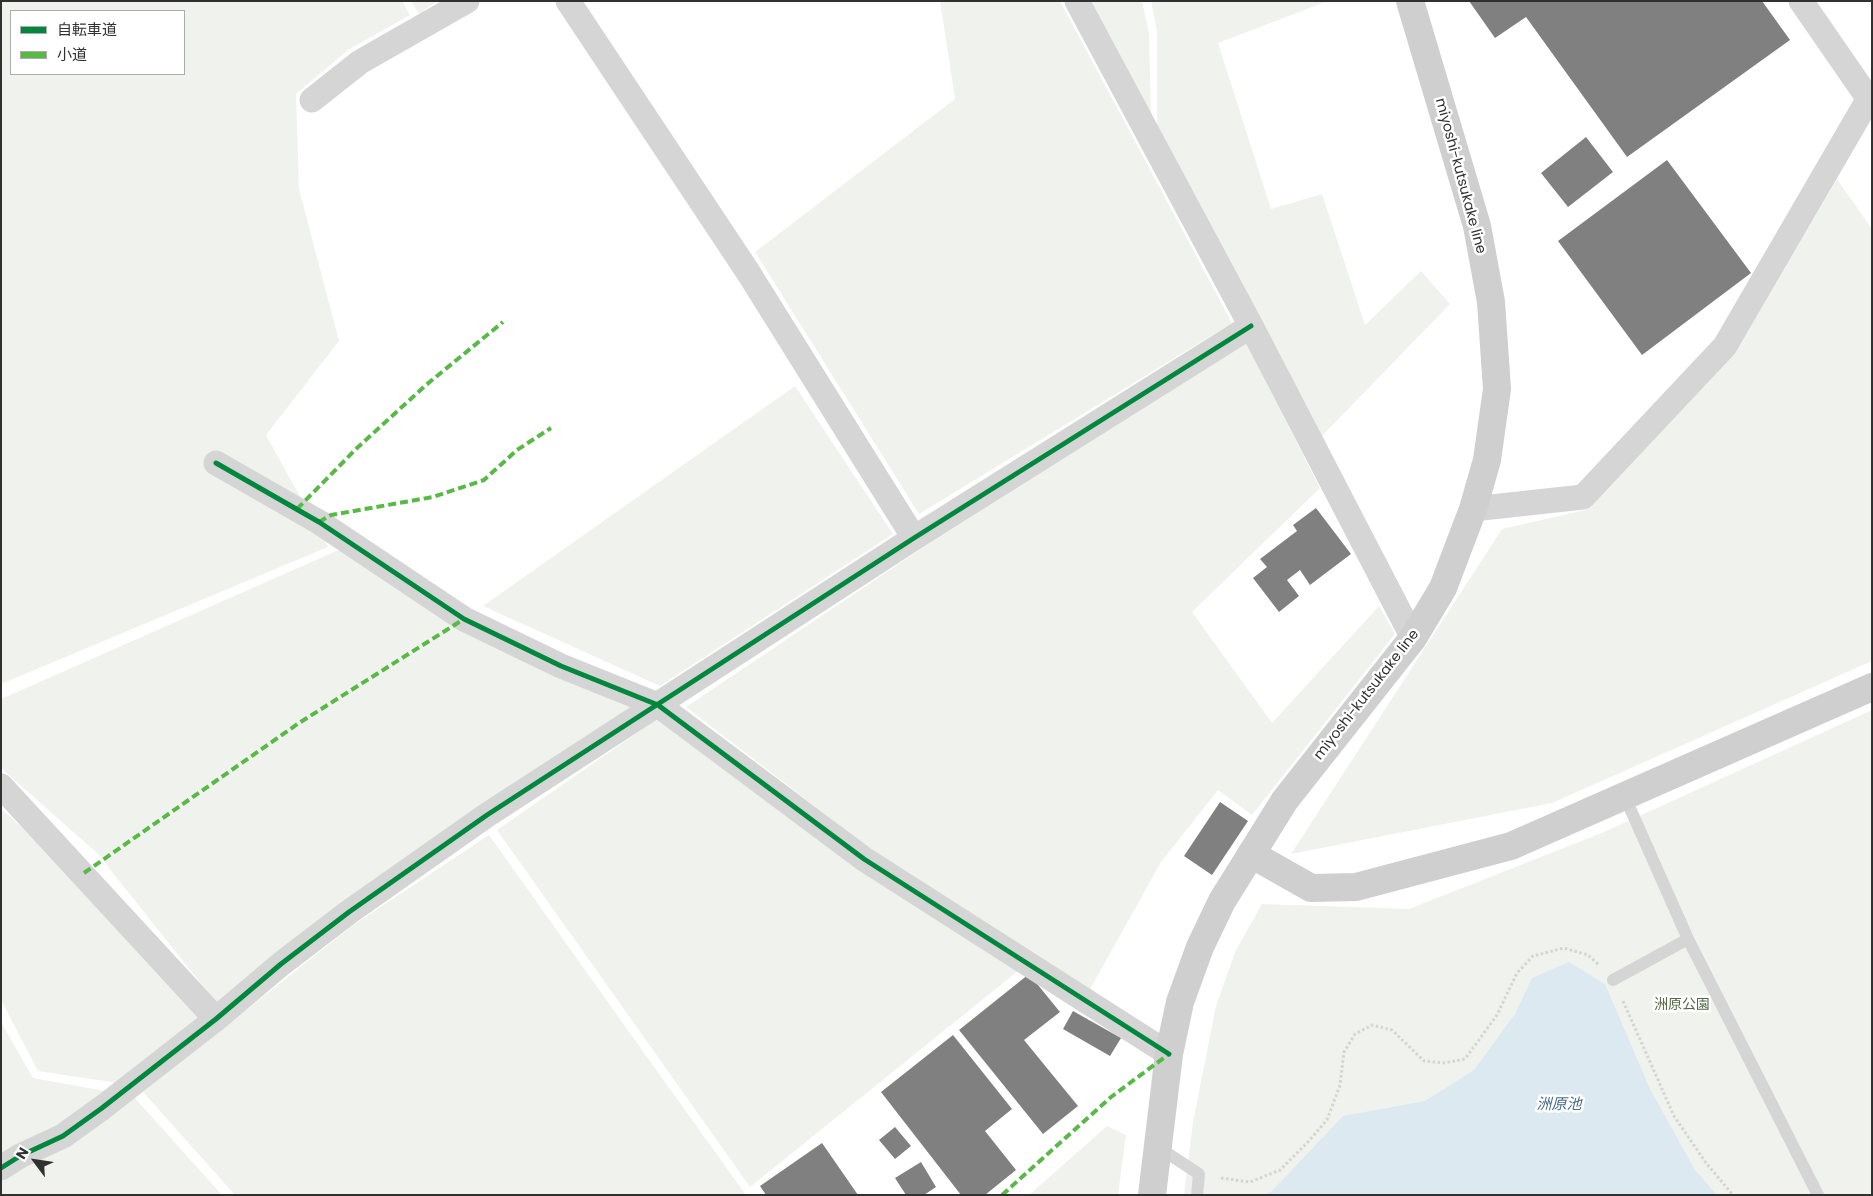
<!DOCTYPE html>
<meta charset="utf-8">
<style>
body{margin:0}
#map{position:relative;width:1873px;height:1196px;overflow:hidden;background:#fff;font-family:Poppins,"Noto Sans JP",sans-serif}
canvas{display:block}
.frame{position:absolute;inset:0;border:2px solid #313131;pointer-events:none}
.legend{position:absolute;left:10px;top:10px;width:175px;height:65px;box-sizing:border-box;background:#fff;border:1px solid #adadad;margin:0;padding:6px 9px;list-style:none;font-size:15px;color:#313131}
.legend li{display:flex;align-items:center;gap:10px;height:25px}
.legend b{width:25px;border:1px solid #adadad}
.north{position:absolute;left:10px;top:1136px;width:50px;height:50px;-webkit-text-stroke:4px #fff;paint-order:stroke;rotate:301deg;font-size:14px;font-weight:700;line-height:20px;text-align:center;color:#313131}
.north::after{content:'';display:block;margin:auto;width:18px;height:22px;background:#313131;clip-path:polygon(50% 0,100% 100%,50% 72%,0 100%)}
</style>
<div id="map">
<canvas width="1873" height="1196"></canvas>
<div class="frame"></div>
<ul class="legend">
<li><b style="height:6px;background:#00873e"></b>自転車道</li>
<li><b style="height:6px;background:#58b947"></b>小道</li>
</ul>
<div class="north">N</div>
</div>
<script>
const c = document.querySelector('canvas').getContext('2d');
c.lineJoin = 'round';
function fill(path, color) { c.fillStyle = color; c.fill(path, 'evenodd'); }
const toPath = rows => new Path2D(rows.map(r => 'M' + r).join(''));
function strokePath(path, color, width, dash) { c.strokeStyle = color; c.lineWidth = width; c.lineCap = dash ? 'butt' : 'round'; c.setLineDash(dash || []); c.stroke(path); }
function drawText(font, color, halo, rows, align = 'center') {
  c.font = font + ' Poppins,"Noto Sans JP",sans-serif'; c.lineWidth = 5; c.setLineDash([]); c.textBaseline = 'middle'; c.strokeStyle = halo; c.fillStyle = color; for (const [text, x, y, turn = 0] of rows) {
    c.save(); c.translate(x, y); c.rotate((+turn || 0) * Math.PI / 180); c.textAlign = isNaN(turn) ? turn : align; if (halo) c.strokeText(text, 0, 0); c.fillText(text, 0, 0); c.restore();
  }
}
fill(toPath([
 [1,1,402,1,410,15,348,50,296,94,299,189,339,341,266,435,328,547,1,684],
 [11,11,184,11,184,74,11,74],
 [411,1,437,1,419,14],
 [940,1,1060,1,1232,323,919,514,755,252,955,99],
 [1088,1,1142,1,1149,33,1151,119],
 [1151,1,1328,1,1218,43,1271,209,1322,194,1365,325,1421,271,1450,304,1321,437,1157,127,1157,31],
 [1837,179,1872,229,1872,661,1552,803,1291,854,1502,529,1585,510,1739,347],
 [1246,343,1320,488,1192,612,1272,723,1379,606,1395,634,1252,815,1218,790,1161,862,1088,993,873,851,686,707,921,549],
 [795,386,893,534,660,686,483,606],
 [350,545,641,705,343,901,218,1005,97,853,1,768,1,699],
 [1872,710,1872,1195,1184,1195,1193,1122,1216,1006,1236,950,1262,904,1409,909,1604,832],
 [660,717,1018,971,750,1187,497,830],
 [1,809,39,842,199,1017,118,1083,38,1071,1,1000],
 [489,835,642,1050,746,1195,235,1195,143,1092,352,926],
 [1,1022,33,1078,133,1096,222,1195,1,1195],
 [1107,1126,1126,1135,1118,1195,1029,1195]
]), '#f0f3ed');
fill(toPath([
 [1569,962,1605,984,1650,1089,1695,1170,1717,1195,1261,1195,1271,1192,1343,1116,1425,1101,1474,1070,1515,1014,1532,978]
]), '#dde9f0');
fill(toPath([
 [1469,1,1762,1,1790,40,1627,157,1526,17,1495,38],
 [1586,137,1613,172,1568,207,1541,173],
 [1667,160,1751,273,1642,355,1558,241],
 [1316,508,1351,554,1310,585,1300,570,1287,580,1299,596,1279,612,1253,578,1267,567,1260,559,1297,531,1293,525],
 [1220,802,1248,821,1212,875,1184,856],
 [1029,974,1060,1012,1024,1040,1078,1106,1043,1134,959,1030],
 [1073,1011,1121,1038,1110,1056,1063,1029],
 [953,1035,1012,1109,985,1131,1016,1170,985,1195,961,1195,881,1092],
 [895,1127,911,1146,895,1159,879,1140],
 [822,1143,858,1195,766,1195,760,1186],
 [921,1162,936,1187,924,1195,906,1195,895,1178]
]), '#808080');
strokePath(toPath([
 [1623,1001,1674,1116,1706,1163,1733,1195],
 [1221,1178,1250,1182,1280,1170,1306,1144,1327,1120,1340,1085,1344,1052,1355,1034,1372,1025,1392,1030,1424,1061,1444,1063,1465,1059,1497,1015,1517,973,1533,956,1564,948,1588,955,1599,965]
]), '#d4d4d4', 3, [2.5, 2.5]);
strokePath(toPath([
 [1625,797,1688,939,1818,1195],
 [1613,980,1688,939],
 [1158,1147,1199,1174,1197,1195]
]), '#d5d5d5', 12);
strokePath(toPath([
 [568,1,748,272,914,538],
 [1077,1,1251,326,1413,638],
 [1801,1,1868,98],
 [312,100,360,62,467,1],
 [216,463,319,522,464,619,561,666,658,705,864,859,1169,1054],
 [1473,509,1583,497,1725,346,1872,93],
 [1,786,216,1019],
 [1,1168,20,1156,63,1136,102,1108,216,1019,281,964,349,912,487,815,914,538,1251,326]
]), '#d5d5d5', 25);
strokePath(toPath([
 [1251,854,1311,888,1356,887,1511,846,1872,687],
 [1152,1195,1169,1054,1180,1002,1200,947,1222,901,1285,800,1413,638,1443,588,1473,509,1487,460,1497,389,1491,302,1477,226,1410,1]
]), '#cfcfcf', 28);
strokePath(toPath([
 [297,509,357,448,426,385,503,322],
 [319,522,331,515,433,497,484,480,517,450,551,428],
 [84,873,299,723,464,619],
 [1002,1195,1111,1097,1169,1054]
]), '#58b947', 4, [8, 4]);
strokePath(toPath([
 [216,463,319,522,464,619,561,666,658,705,864,859,1169,1054],
 [1,1168,20,1156,63,1136,102,1108,216,1019,281,964,349,912,487,815,914,538,1251,326]
]), '#00873e', 5);
drawText('14px', '#313131', '#fff', [
 ["miyoshi-kutsukake line",1460,176,75],
 ["miyoshi-kutsukake line",1367,695,-52]
]);
drawText('14px', '#536743', '#fff', [
 ["洲原公園",1682,1005]
]);
drawText('italic 15px', '#486f8a', '#fff', [
 ["洲原池",1559,1105]
]);
</script>
